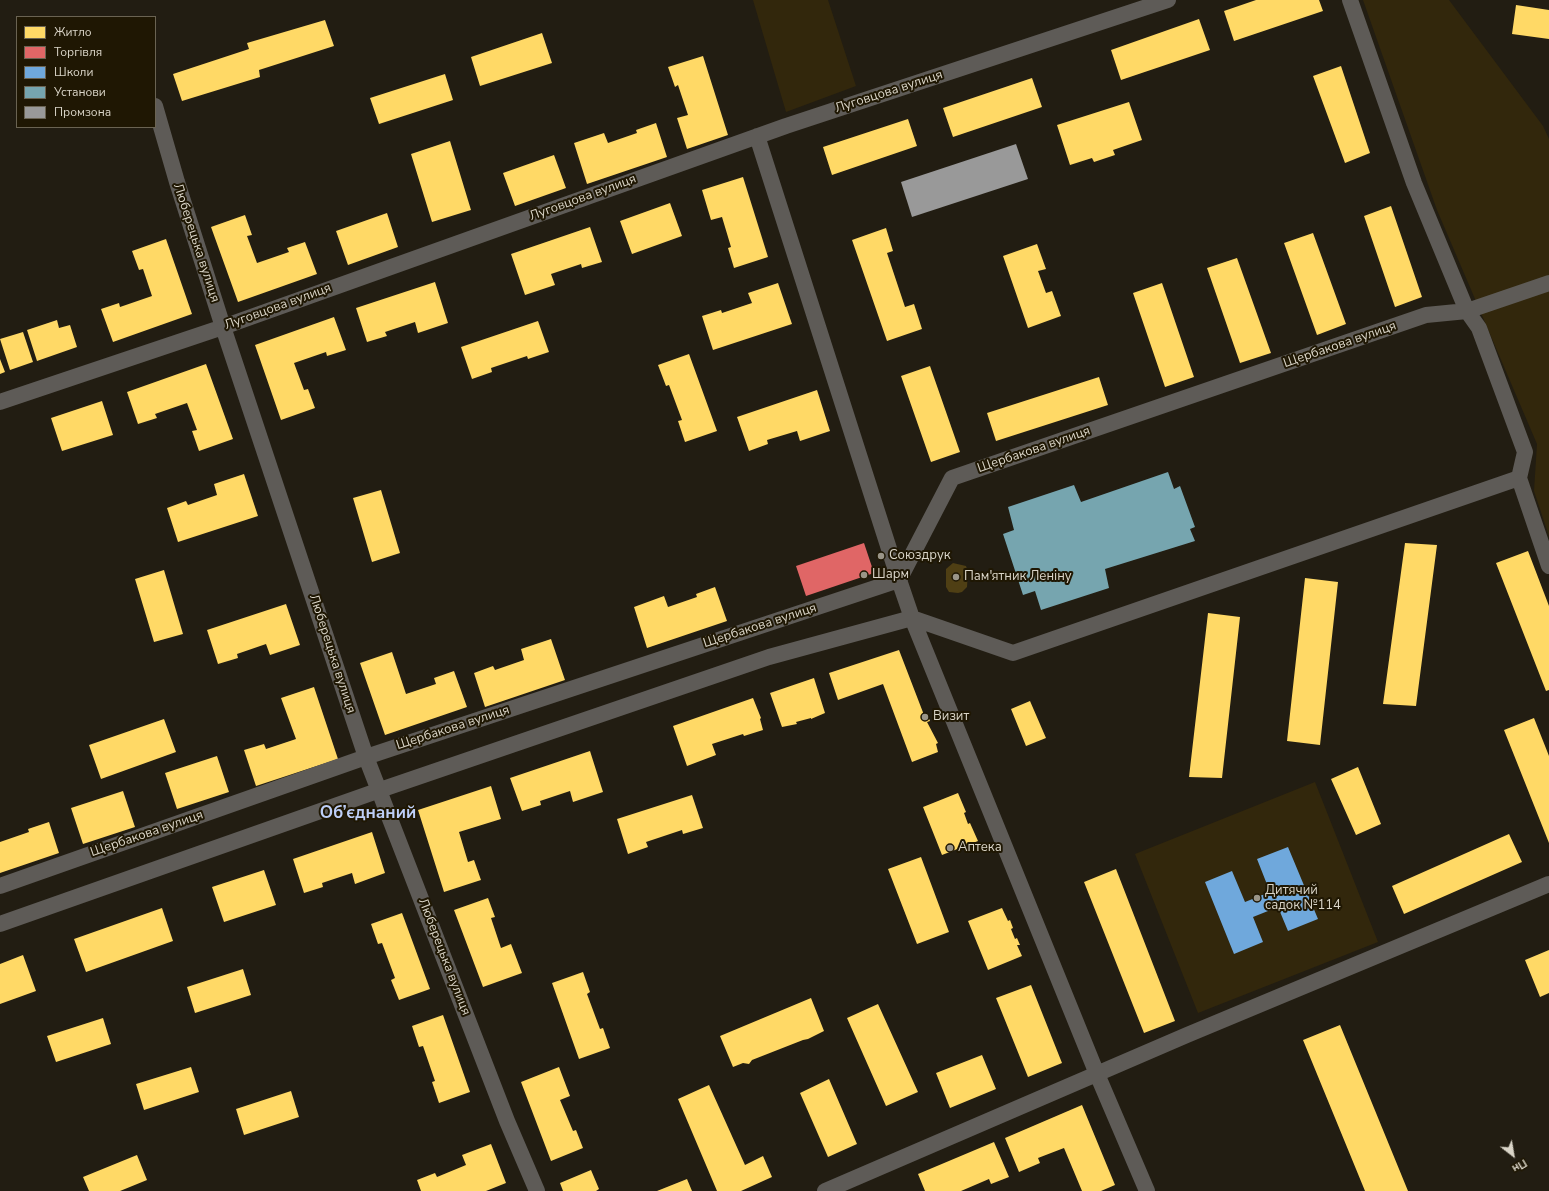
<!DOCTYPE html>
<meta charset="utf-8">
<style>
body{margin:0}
#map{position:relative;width:1549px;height:1191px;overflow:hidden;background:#221d12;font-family:"Nunito Sans",sans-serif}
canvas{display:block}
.legend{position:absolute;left:16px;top:16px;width:140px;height:112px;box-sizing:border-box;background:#1f1703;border:1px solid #6a6352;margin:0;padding:5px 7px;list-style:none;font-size:12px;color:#dad5c8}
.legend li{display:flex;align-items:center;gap:8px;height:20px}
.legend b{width:20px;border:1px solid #6a6352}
.north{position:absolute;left:1493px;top:1135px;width:40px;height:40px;-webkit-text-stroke:3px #1f1703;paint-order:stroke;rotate:149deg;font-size:11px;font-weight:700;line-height:16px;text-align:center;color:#dad5c8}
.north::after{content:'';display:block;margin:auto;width:14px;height:18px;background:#dad5c8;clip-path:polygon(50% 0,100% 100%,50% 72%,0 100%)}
</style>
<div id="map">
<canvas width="1549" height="1191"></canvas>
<ul class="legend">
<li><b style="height:11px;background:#ffd966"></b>Житло</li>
<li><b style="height:11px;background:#e06666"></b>Торгівля</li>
<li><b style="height:11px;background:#6fa8dc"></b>Школи</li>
<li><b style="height:11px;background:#76a5af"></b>Установи</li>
<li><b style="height:11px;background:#999"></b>Промзона</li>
</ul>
<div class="north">Пн</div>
</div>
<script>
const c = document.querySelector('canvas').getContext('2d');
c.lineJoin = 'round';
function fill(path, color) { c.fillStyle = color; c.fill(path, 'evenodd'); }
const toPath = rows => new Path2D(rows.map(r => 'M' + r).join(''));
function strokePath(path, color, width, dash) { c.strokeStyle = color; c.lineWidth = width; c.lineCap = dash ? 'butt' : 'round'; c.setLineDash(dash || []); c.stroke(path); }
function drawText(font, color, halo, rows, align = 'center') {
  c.font = font + ' "Nunito Sans",sans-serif'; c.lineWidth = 4; c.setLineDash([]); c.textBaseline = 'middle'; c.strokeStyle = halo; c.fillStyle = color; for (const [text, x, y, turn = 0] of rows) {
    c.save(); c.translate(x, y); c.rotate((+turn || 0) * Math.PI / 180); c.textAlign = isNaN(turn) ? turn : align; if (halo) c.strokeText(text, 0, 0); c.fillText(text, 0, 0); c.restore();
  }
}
fill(toPath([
 [753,0,828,0,856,86,786,112],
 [1363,0,1449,0,1543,126,1549,139,1549,536,1534,491,1537,444,1437,210],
 [1315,782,1378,942,1198,1013,1135,854]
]), '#32270c');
fill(toPath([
 [953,563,966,566,968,572,967,587,962,592,958,593,949,592,946,587,946,569]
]), '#4f3f14');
fill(toPath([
 [1256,0,1319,0,1323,11,1234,41,1224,11],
 [1516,5,1549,10,1549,39,1512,34],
 [1199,19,1210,50,1121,80,1111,50],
 [325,20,334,46,259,70,260,77,182,101,173,74,249,49,247,43],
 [542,33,552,63,480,86,471,57],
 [703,56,728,135,687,149,677,118,688,115,678,85,675,87,668,67],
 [1341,66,1370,153,1345,163,1313,76],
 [445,74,453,100,379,124,370,98],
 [1032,78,1042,107,953,137,943,108],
 [1129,102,1142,140,1113,150,1115,155,1094,162,1092,158,1070,165,1057,125],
 [908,119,917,146,832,175,823,147],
 [656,123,667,157,587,184,574,143,604,133,608,143,637,133,636,130],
 [450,141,471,210,432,222,411,154],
 [554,155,566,188,515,206,503,173],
 [743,177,768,257,734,268,728,248,731,247,722,217,711,220,702,190],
 [670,203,682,236,632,254,620,221],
 [1391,206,1422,297,1395,307,1364,216],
 [387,213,398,247,348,265,336,231],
 [245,215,252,235,247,236,257,263,289,252,287,248,305,242,317,274,238,302,211,227],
 [590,227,602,262,582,268,581,264,551,274,555,285,525,295,511,254],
 [886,228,893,251,887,253,905,307,914,304,922,329,887,341,852,240],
 [1313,233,1346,324,1317,335,1284,243],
 [166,239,192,314,113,342,101,309,119,303,120,307,152,296,143,269,139,270,132,251],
 [1037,244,1046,269,1038,271,1046,293,1052,291,1061,316,1028,328,1003,256],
 [1237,258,1271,353,1240,363,1207,268],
 [435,282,448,323,418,333,415,322,385,332,387,336,367,342,356,308],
 [778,283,792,324,713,350,702,316,721,310,722,313,752,303,748,293],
 [1162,283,1194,377,1165,387,1133,293],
 [334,317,346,350,327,356,326,352,294,363,304,390,308,389,315,408,281,420,255,345],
 [57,320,59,328,70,325,77,347,37,361,27,330],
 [538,321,549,352,528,359,527,356,491,368,492,372,472,379,461,347],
 [23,332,33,362,10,370,0,339],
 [689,354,717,431,685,442,678,421,682,420,669,385,666,386,658,365],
 [0,359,5,372,0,374],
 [206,364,233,439,199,451,192,431,197,430,187,403,155,414,157,418,138,424,127,392],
 [930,366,960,452,931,462,901,376],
 [1099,377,1108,405,996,441,987,413],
 [817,390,830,431,800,441,797,431,767,440,768,444,749,451,737,417],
 [102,401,113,435,62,451,51,418],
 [244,474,258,516,178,542,167,508,186,501,188,505,217,495,214,484],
 [381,490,400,553,372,562,353,498],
 [1405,543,1437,545,1416,706,1383,704],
 [1528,551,1549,606,1549,690,1546,691,1496,563],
 [164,570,183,634,154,642,135,579],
 [1305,578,1338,582,1320,745,1287,741],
 [715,587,727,621,647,648,634,607,664,596,668,607,697,597,696,594],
 [286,604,300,645,270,655,266,644,237,654,238,658,218,664,207,630],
 [1208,613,1240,617,1222,778,1189,777],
 [551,639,565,680,485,707,474,673,493,666,495,670,524,660,521,649],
 [899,650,924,715,927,714,930,721,927,722,938,743,936,744,938,752,912,762,883,684,838,700,829,673],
 [392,652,406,694,436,684,434,678,454,671,467,707,385,735,360,663],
 [814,678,825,713,811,719,811,718,796,722,797,724,782,727,770,693],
 [314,687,338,759,256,786,244,750,264,744,266,749,296,739,281,698],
 [753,698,761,718,760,719,763,730,744,736,743,734,712,744,716,755,687,766,673,726],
 [1030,701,1046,738,1026,746,1011,709],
 [1534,718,1549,756,1549,843,1504,730],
 [164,719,176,752,101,779,89,745],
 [590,751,603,792,573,802,570,791,540,801,541,805,522,811,510,778],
 [217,756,229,792,177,809,165,773],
 [1358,767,1381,824,1356,835,1331,779],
 [491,786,501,819,459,832,468,862,474,860,481,880,444,892,418,810],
 [123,791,135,827,83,844,71,808],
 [958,793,966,812,964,813,968,824,970,823,978,841,942,855,923,807],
 [692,795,703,828,683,834,682,830,646,842,648,847,628,854,617,819],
 [49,822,59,853,0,873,0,842,29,832,28,829],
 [372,832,385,873,355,884,352,873,322,883,323,887,304,893,293,859],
 [1509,834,1522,862,1404,914,1392,886],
 [921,857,949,932,917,944,888,869],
 [1116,869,1175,1021,1144,1033,1084,882],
 [264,870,276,905,224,922,212,887],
 [488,898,495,917,491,918,501,948,511,944,522,973,483,987,454,910],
 [162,908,173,941,86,972,74,939],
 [1002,908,1008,921,1010,920,1013,928,1011,929,1015,939,1017,938,1020,945,1017,945,1022,956,988,970,968,921],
 [402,913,430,989,399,1000,391,980,395,978,382,943,378,944,371,924],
 [1549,950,1549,993,1540,997,1525,960],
 [23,955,36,991,0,1004,0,964],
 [243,969,251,995,195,1013,187,987],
 [583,972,590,992,587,994,600,1029,603,1028,610,1048,579,1059,552,983],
 [1031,985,1062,1063,1028,1077,996,998],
 [811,998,824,1031,808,1039,803,1040,752,1060,749,1064,743,1063,733,1067,720,1036],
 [878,1004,918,1092,886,1106,847,1018],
 [443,1015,470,1092,439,1103,432,1082,435,1081,423,1046,419,1047,412,1026],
 [103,1018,111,1044,56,1062,47,1036],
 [1340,1025,1408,1191,1365,1191,1303,1040],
 [982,1055,996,1089,950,1108,936,1073],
 [191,1067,199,1092,144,1110,136,1084],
 [559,1067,570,1096,560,1100,573,1131,576,1130,583,1148,551,1161,521,1082],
 [829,1079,857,1144,828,1157,800,1093],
 [709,1085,745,1165,763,1156,772,1177,741,1191,717,1191,678,1099],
 [291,1091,299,1117,244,1135,236,1109],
 [1082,1105,1115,1185,1101,1191,1082,1191,1064,1148,1038,1158,1040,1163,1019,1172,1005,1138],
 [994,1142,1009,1177,991,1184,989,1179,961,1191,925,1191,918,1174],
 [491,1144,506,1183,486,1191,421,1191,417,1180,435,1173,437,1177,466,1165,462,1155],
 [137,1155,147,1180,120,1191,89,1191,83,1177],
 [591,1170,599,1189,596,1191,563,1191,560,1183],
 [687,1179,692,1191,657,1191]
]), '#ffd966');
fill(toPath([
 [864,543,874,573,806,596,796,566]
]), '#e06666');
fill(toPath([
 [1288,847,1318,919,1288,931,1278,907,1253,917,1263,942,1234,954,1205,882,1232,871,1245,902,1270,892,1257,859]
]), '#6fa8dc');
fill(toPath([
 [1168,472,1174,489,1180,486,1195,527,1190,529,1195,541,1105,569,1109,588,1041,610,1035,591,1023,595,1003,534,1014,530,1008,507,1074,485,1081,502]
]), '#76a5af');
fill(toPath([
 [1016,144,1028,179,912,217,901,182]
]), '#999');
strokePath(toPath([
 [1350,0,1414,183,1467,311,1479,328,1525,452,1519,478,1549,566],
 [155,106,177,182,223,327,366,757,507,1121,537,1191],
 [757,136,899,580,912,618,1097,1074,1147,1191],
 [0,402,223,327,786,126,1168,0],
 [0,886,366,757,899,580,952,478,1426,315,1467,311,1549,283],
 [0,924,380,790,769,657,912,618,1013,653,1519,478],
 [825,1191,1187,1035,1549,884]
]), '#5e5b57', 16);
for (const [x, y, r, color] of [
 [881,556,4,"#9a9588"],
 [864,575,4,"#9a9588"],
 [956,577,4,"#9a9588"],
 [925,717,4,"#9a9588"],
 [950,848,4,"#9a9588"],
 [1257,898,4,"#9a9588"]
]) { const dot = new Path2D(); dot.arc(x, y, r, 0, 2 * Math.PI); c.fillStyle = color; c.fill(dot); strokePath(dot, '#1f1703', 1.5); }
drawText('13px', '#dad5c8', '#1f1703', [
 ["Луговцова вулиця",889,92,-18],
 ["Луговцова вулиця",583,198,-20],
 ["Люберецька вулиця",196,243,72],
 ["Луговцова вулиця",278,307,-20],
 ["Щербакова вулиця",1340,345,-19],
 ["Щербакова вулиця",1034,450,-19],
 ["Щербакова вулиця",760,626,-18],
 ["Люберецька вулиця",332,654,72],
 ["Щербакова вулиця",453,728,-18],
 ["Щербакова вулиця",147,834,-19],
 ["Люберецька вулиця",444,957,69]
]);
drawText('13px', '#dad5c8', '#1f1703', [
 ["Союздрук",889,556],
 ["Шарм",872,575],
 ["Пам'ятник Леніну",964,577],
 ["Визит",933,717],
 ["Аптека",958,848],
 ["Дитячий",1265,891],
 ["садок №114",1265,906]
], 'left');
drawText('bold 17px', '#becff7', '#1f1703', [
 ["Об’єднаний",368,814]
]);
</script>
